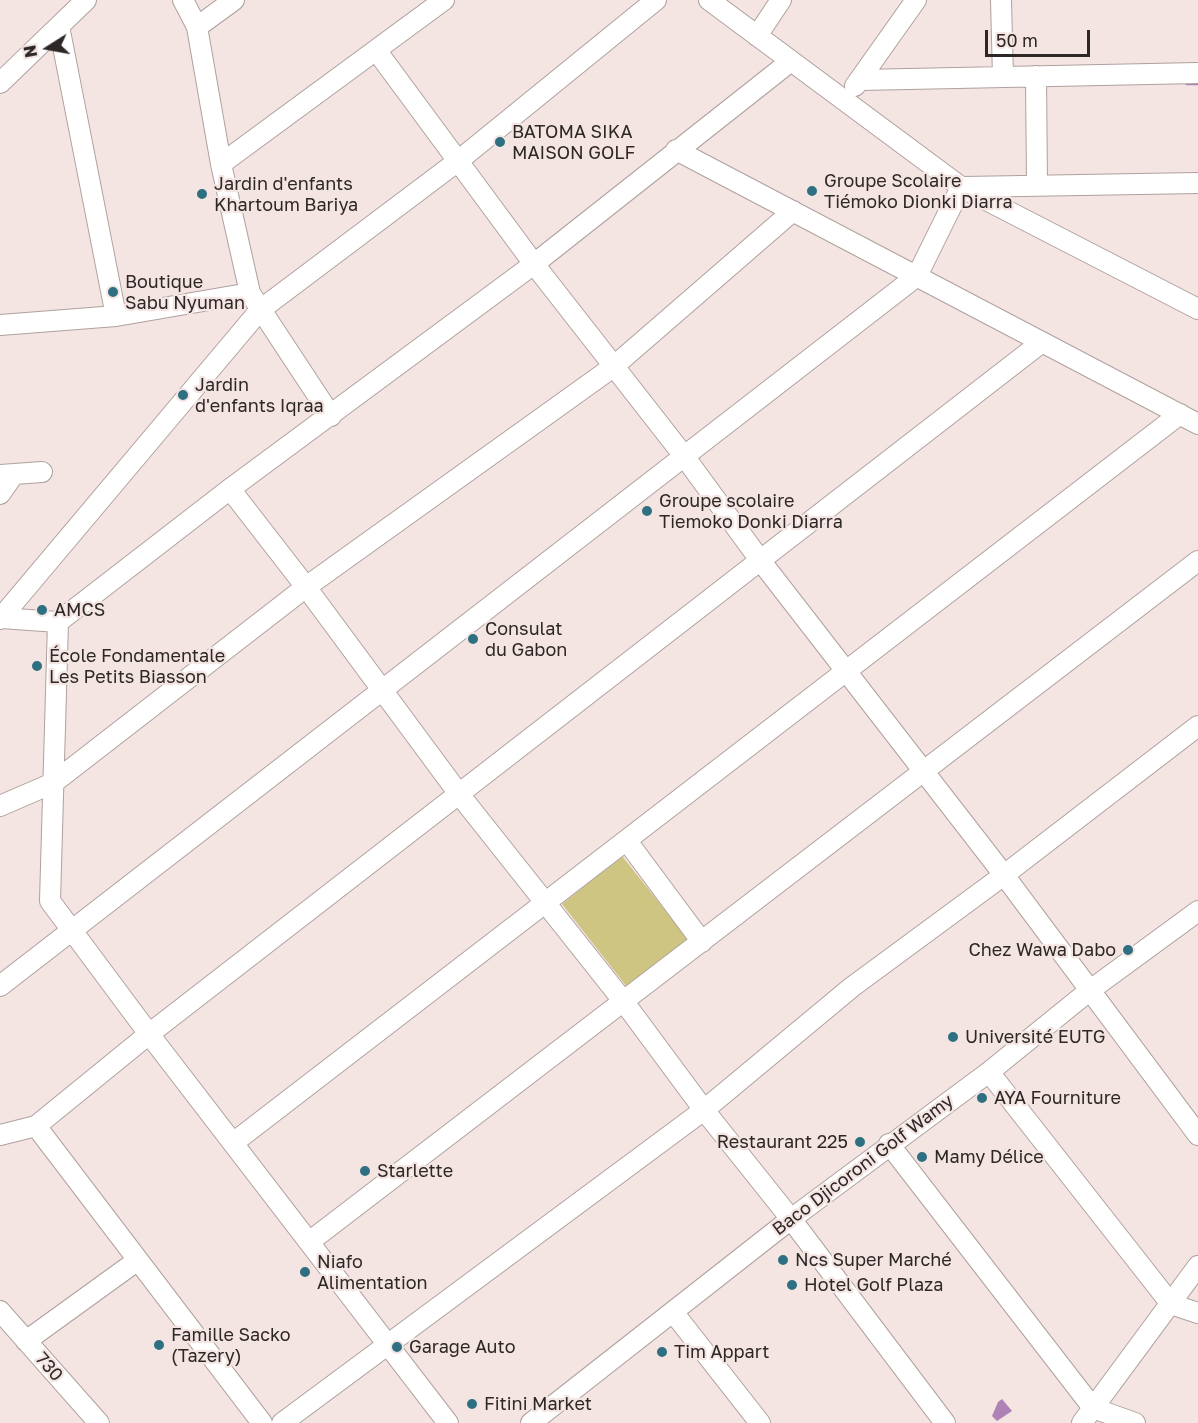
<!DOCTYPE html>
<meta charset="utf-8">
<style>
body{margin:0}
#map{position:relative;width:1198px;height:1423px;overflow:hidden;background:#f4e5e2;font-family:"Golos Text",sans-serif}
canvas{display:block}
.north{position:absolute;left:18px;top:18px;width:60px;height:60px;-webkit-text-stroke:4px #f4e5e2;paint-order:stroke;rotate:259deg;font-size:16px;font-weight:700;line-height:24px;text-align:center;color:#2d2726}
.north::after{content:'';display:block;margin:auto;width:21px;height:27px;background:#2d2726;clip-path:polygon(50% 0,100% 100%,50% 72%,0 100%)}
.scale{position:absolute;left:985px;top:30px;width:105px;height:27px;box-sizing:border-box;border:3px solid #2d2726;border-top:0;padding-left:8px;font-size:18px;line-height:21px;white-space:nowrap;color:#2d2726;-webkit-text-stroke:4px #f4e5e2;paint-order:stroke}
</style>
<div id="map">
<canvas width="1198" height="1423"></canvas>
<div class="north">N</div>
<div class="scale">50 m</div>
</div>
<script>
const c = document.querySelector('canvas').getContext('2d');
c.lineJoin = 'round';
function fill(path, color) { c.fillStyle = color; c.fill(path, 'evenodd'); }
const toPath = rows => new Path2D(rows.map(r => 'M' + r).join(''));
function strokePath(path, color, width, dash) { c.strokeStyle = color; c.lineWidth = width; c.lineCap = dash ? 'butt' : 'round'; c.setLineDash(dash || []); c.stroke(path); }
function drawText(font, color, halo, rows, align = 'center') {
  c.font = font + ' "Golos Text",sans-serif'; c.lineWidth = 4.5; c.setLineDash([]); c.textBaseline = 'middle'; c.strokeStyle = halo; c.fillStyle = color; for (const [text, x, y, turn = 0] of rows) {
    c.save(); c.translate(x, y); c.rotate((+turn || 0) * Math.PI / 180); c.textAlign = isNaN(turn) ? turn : align; if (halo) c.strokeText(text, 0, 0); c.fillText(text, 0, 0); c.restore();
  }
}
fill(toPath([
 [622,856,688,939,627,987,562,904]
]), '#cfc583');
fill(toPath([
 [1002,1399,1012,1411,997,1421,992,1416,998,1402]
]), '#af82b6');
strokePath(toPath([
 [1187,83,1198,83]
]), '#af82b6', 4.5);
const minor = toPath([
 [183,0,197,27,221,164,250,293,331,416],
 [709,0,961,187,1198,309],
 [1001,0,1003,77],
 [59,26,116,316],
 [197,27,234,0],
 [757,36,781,0],
 [376,50,534,264,684,456,760,560,1004,875,1198,1135],
 [1036,76,1037,185],
 [860,80,1198,73],
 [0,83,86,0],
 [855,86,916,0],
 [676,150,1198,424],
 [221,164,444,0],
 [964,187,1198,183],
 [0,325,116,316,250,293],
 [0,475,42,472],
 [230,489,306,587,459,794,624,1002,704,1110,791,1219,945,1423],
 [0,494,14,474],
 [1,618,58,622,230,489,534,264,791,61],
 [0,619,260,310,458,161,656,0],
 [58,622,50,901,149,1034,448,1423],
 [0,806,53,783,306,587,613,367,793,211],
 [627,841,702,942],
 [0,986,917,276,961,187],
 [989,1072,1171,1304,1198,1313],
 [36,1126,262,1423],
 [0,1135,36,1126,149,1034,1042,342],
 [233,1143,1180,414],
 [889,1144,1093,1408,1135,1423],
 [309,1242,1198,561],
 [0,1311,99,1423],
 [673,1312,760,1423],
 [26,1341,138,1260],
 [282,1423,704,1110,852,987,1004,875,1198,726],
 [531,1423,791,1219,989,1072,1089,991,1198,911],
 [1082,1423,1198,1266]
]);
strokePath(minor, '#afa19e', 22);
strokePath(minor, '#fff', 20);
for (const [x, y, r, color] of [
 [500,142,6,"#2e7082"],
 [812,191,6,"#2e7082"],
 [202,194,6,"#2e7082"],
 [113,292,6,"#2e7082"],
 [183,395,6,"#2e7082"],
 [647,511,6,"#2e7082"],
 [42,610,6,"#2e7082"],
 [473,639,6,"#2e7082"],
 [37,666,6,"#2e7082"],
 [1128,950,6,"#2e7082"],
 [953,1037,6,"#2e7082"],
 [982,1098,6,"#2e7082"],
 [860,1142,6,"#2e7082"],
 [922,1157,6,"#2e7082"],
 [365,1171,6,"#2e7082"],
 [783,1260,6,"#2e7082"],
 [305,1272,6,"#2e7082"],
 [792,1285,6,"#2e7082"],
 [159,1345,6,"#2e7082"],
 [397,1347,6,"#2e7082"],
 [662,1352,6,"#2e7082"],
 [472,1404,6,"#2e7082"]
]) { const dot = new Path2D(); dot.arc(x, y, r, 0, 2 * Math.PI); c.fillStyle = color; c.fill(dot); strokePath(dot, '#f4e5e2', 2); }
drawText('18px', '#2d2726', '#f4e5e2', [
 ["BATOMA SIKA",512,132],
 ["MAISON GOLF",512,153],
 ["Groupe Scolaire",824,181],
 ["Tiémoko Dionki Diarra",824,202],
 ["Jardin d'enfants",214,184],
 ["Khartoum Bariya",214,205],
 ["Boutique",125,282],
 ["Sabu Nyuman",125,303],
 ["Jardin",195,385],
 ["d'enfants Iqraa",195,406],
 ["Groupe scolaire",659,501],
 ["Tiemoko Donki Diarra",659,522],
 ["AMCS",54,610],
 ["Consulat",485,629],
 ["du Gabon",485,650],
 ["École Fondamentale",49,656],
 ["Les Petits Biasson",49,677],
 ["Chez Wawa Dabo",1116,950,"right"],
 ["Université EUTG",965,1037],
 ["AYA Fourniture",994,1098],
 ["Restaurant 225",848,1142,"right"],
 ["Mamy Délice",934,1157],
 ["Starlette",377,1171],
 ["Ncs Super Marché",795,1260],
 ["Niafo",317,1262],
 ["Alimentation",317,1283],
 ["Hotel Golf Plaza",804,1285],
 ["Famille Sacko",171,1335],
 ["(Tazery)",171,1356],
 ["Garage Auto",409,1347],
 ["Tim Appart",674,1352],
 ["Fitini Market",484,1404]
], 'left');
drawText('18px', '#2d2726', '#f4e5e2', [
 ["Baco Djicoroni Golf Wamy",863,1165,-37],
 ["730",49,1367,49]
]);
</script>
